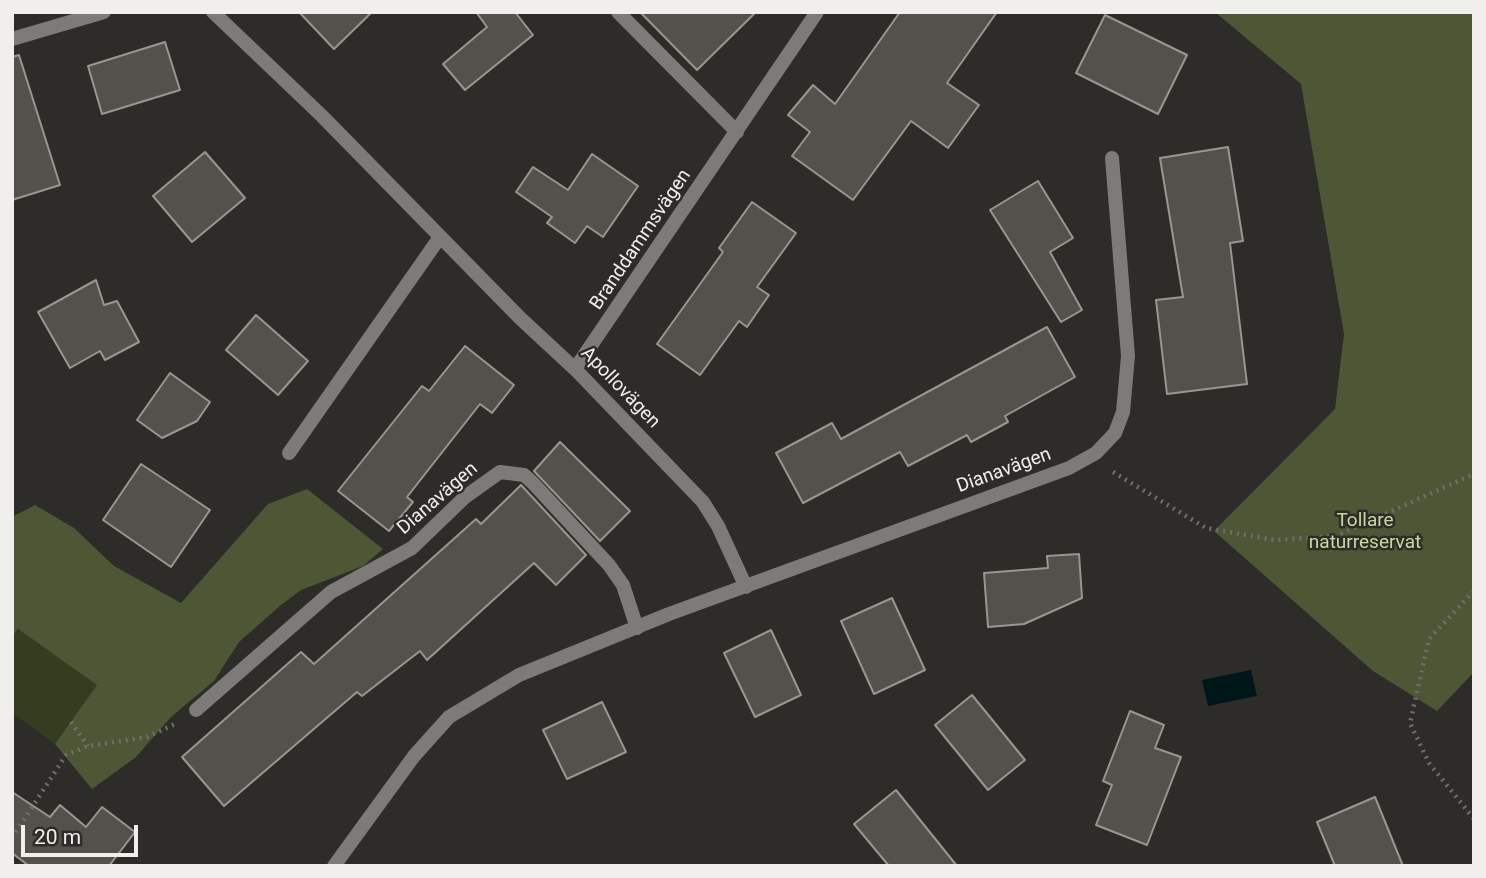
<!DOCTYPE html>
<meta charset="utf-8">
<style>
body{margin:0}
#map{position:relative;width:1486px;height:878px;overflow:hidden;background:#2e2c28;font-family:Roboto,sans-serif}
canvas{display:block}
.frame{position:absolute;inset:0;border:14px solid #f0efec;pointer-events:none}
.scale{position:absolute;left:21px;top:825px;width:117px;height:32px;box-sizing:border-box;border:4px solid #f0efec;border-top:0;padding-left:9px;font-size:21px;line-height:24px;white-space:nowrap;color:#f0efec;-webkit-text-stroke:5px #2e2c28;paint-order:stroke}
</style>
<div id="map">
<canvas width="1486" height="878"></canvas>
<div class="frame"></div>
<div class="scale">20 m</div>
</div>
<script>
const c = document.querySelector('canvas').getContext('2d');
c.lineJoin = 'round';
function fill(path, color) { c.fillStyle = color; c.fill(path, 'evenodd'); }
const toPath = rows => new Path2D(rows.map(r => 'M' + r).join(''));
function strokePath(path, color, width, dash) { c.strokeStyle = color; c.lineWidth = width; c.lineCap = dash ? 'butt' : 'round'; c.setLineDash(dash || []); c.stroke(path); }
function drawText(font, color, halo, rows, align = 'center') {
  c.font = font + ' Roboto,sans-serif'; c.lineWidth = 5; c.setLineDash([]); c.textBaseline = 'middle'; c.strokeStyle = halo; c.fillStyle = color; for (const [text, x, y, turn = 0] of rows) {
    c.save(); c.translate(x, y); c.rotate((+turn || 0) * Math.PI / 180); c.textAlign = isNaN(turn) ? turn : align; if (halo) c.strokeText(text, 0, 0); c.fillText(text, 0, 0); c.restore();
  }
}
fill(toPath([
 [18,629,97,685,55,744,12,713,12,637]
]), '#343d20');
fill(toPath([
 [1215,12,1474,12,1474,672,1437,711,1373,671,1214,531,1335,409,1344,334,1301,84],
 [307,489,383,549,363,566,301,590,281,605,239,642,214,681,171,717,136,757,92,789,55,744,97,685,18,629,12,637,12,517,35,505,74,528,114,566,181,603,268,504]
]), '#4d5736');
fill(toPath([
 [1251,670,1257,696,1208,706,1202,680]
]), '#001719');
const building = toPath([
 [299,12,372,12,334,49,299,12],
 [476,12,515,12,533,35,465,90,443,64,487,27,476,12],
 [640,12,756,12,697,70,640,12],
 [900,12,997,12,947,83,979,105,948,148,911,121,853,200,792,156,810,132,788,115,813,85,835,104,900,12],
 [1105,15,1187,55,1158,114,1076,73,1105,15],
 [165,42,180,90,102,114,88,66,165,42],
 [19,55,60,185,12,200,12,57,19,55],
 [1228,147,1243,241,1230,243,1247,384,1167,394,1156,300,1183,297,1160,158,1228,147],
 [205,152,245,198,192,242,153,196,205,152],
 [592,154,638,186,603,237,587,226,575,243,547,223,552,217,516,192,533,167,568,190,592,154],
 [1038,181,1073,238,1050,252,1082,310,1061,322,990,210,1038,181],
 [752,202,796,233,757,287,769,295,747,327,739,321,700,375,657,344,723,252,719,248,752,202],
 [96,280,104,305,117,301,139,342,105,360,100,351,70,368,38,312,96,280],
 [256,315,308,361,278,395,226,350,256,315],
 [1047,327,1075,377,1005,416,1008,422,971,442,967,435,908,466,900,452,803,503,776,453,832,423,841,439,1047,327],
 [465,346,514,385,492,413,480,404,407,497,413,502,389,531,338,491,422,386,429,391,465,346],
 [170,373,210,402,197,421,162,438,137,420,170,373],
 [560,442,630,511,600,541,534,471,560,442],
 [141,464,210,510,171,567,103,520,141,464],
 [521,485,586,555,556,585,534,563,427,660,420,651,362,696,357,692,224,806,182,757,301,652,314,664,476,519,481,524,521,485],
 [1079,554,1082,598,1024,624,988,627,984,573,1048,568,1047,556,1079,554],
 [892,598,925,670,874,694,841,621,892,598],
 [771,630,801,695,755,717,724,653,771,630],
 [972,695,1025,760,988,790,935,725,972,695],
 [602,702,626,752,567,779,543,730,602,702],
 [1130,711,1164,725,1155,748,1181,757,1147,845,1096,825,1112,785,1103,781,1130,711],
 [896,790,957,866,889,866,854,824,896,790],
 [12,792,50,817,60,805,86,827,102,807,135,832,109,866,29,866,12,853,12,792],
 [1375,797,1403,866,1335,866,1317,822,1375,797]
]);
fill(building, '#53514c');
strokePath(building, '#989691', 2);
strokePath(toPath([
 [1113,472,1206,528,1275,540,1336,536,1474,474],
 [1474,591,1429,639,1410,723,1429,763,1474,819],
 [71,722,88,746],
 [12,838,66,755,88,746,147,737,175,724]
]), '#706e6b', 4.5, [2, 5]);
strokePath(toPath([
 [618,12,737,132],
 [289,453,440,237],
 [196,710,331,592,412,548,465,497,500,472,524,475,532,482,609,565,623,585,637,628]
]), '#7c7b78', 14);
strokePath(toPath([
 [213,12,322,116,520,318,575,369,703,502,718,526,746,587],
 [12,39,104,12],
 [575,369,817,12],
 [334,866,414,756,449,717,519,675,669,614,1069,468,1096,453,1115,433,1123,412,1128,356,1112,158]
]), '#7c7b78', 14);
drawText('19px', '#f0efec', '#2e2c28', [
 ["Branddammsvägen",641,240,-56],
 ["Apollovägen",620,388,46],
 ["Dianavägen",1004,471,-20],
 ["Dianavägen",438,499,-41]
]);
drawText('19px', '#c7da9e', '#2e2c28', [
 ["Tollare",1365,521],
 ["naturreservat",1365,543]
]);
</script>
